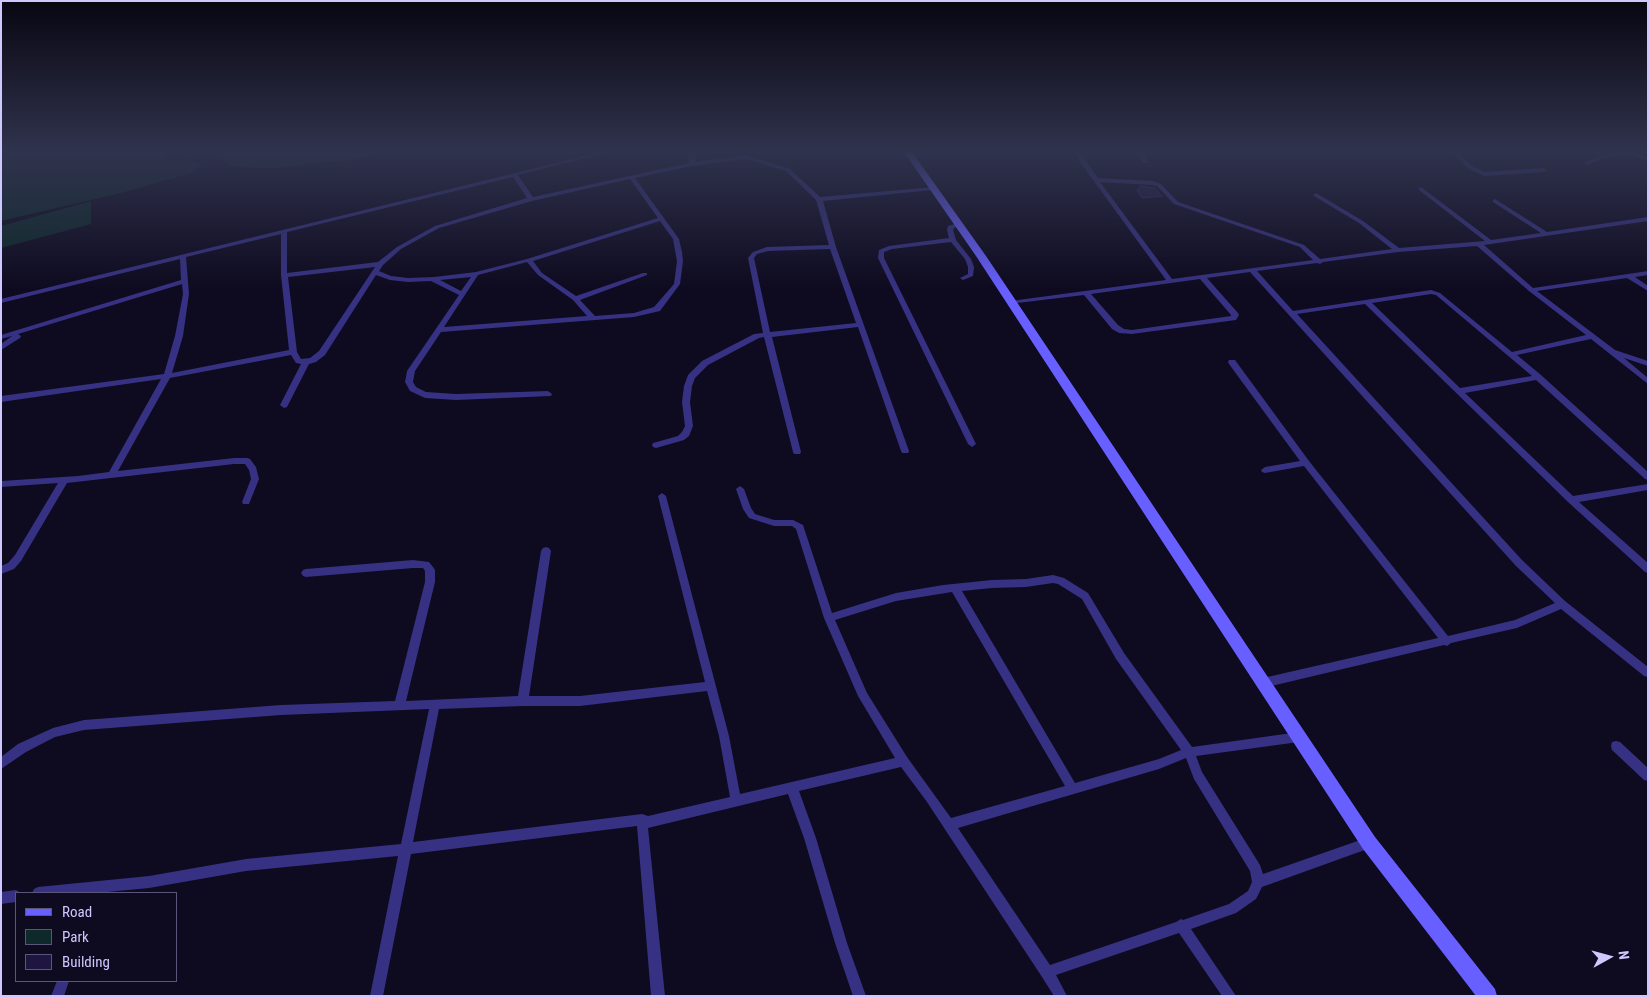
<!DOCTYPE html>
<style>
body{margin:0}
#map{position:relative;width:1649px;height:997px;overflow:hidden;background:#0e0a1f;font-family:"Roboto Condensed",sans-serif}
canvas{display:block}
.frame{position:absolute;inset:0;border:2px solid #cfc8ff;pointer-events:none}
.legend{position:absolute;left:15px;top:892px;width:162px;height:90px;box-sizing:border-box;background:#0e0a1f;border:1px solid #5b5679;margin:0;padding:6px 9px;list-style:none;font-size:15px;color:#cfc8ff}
.legend li{display:flex;align-items:center;gap:10px;height:25px}
.legend b{width:25px;border:1px solid #5b5679}
.north{position:absolute;left:1584px;top:932px;width:50px;height:50px;-webkit-text-stroke:4px #0e0a1f;paint-order:stroke;rotate:83deg;font-size:14px;font-weight:700;line-height:20px;text-align:center;color:#cfc8ff}
.north::after{content:'';display:block;margin:auto;width:18px;height:22px;background:#cfc8ff;clip-path:polygon(50% 0,100% 100%,50% 72%,0 100%)}
</style>
<div id="map">
<canvas width="1649" height="997"></canvas>
<div class="frame"></div>
<ul class="legend">
<li><b style="height:6px;background:#675fff"></b>Road</li>
<li><b style="height:14px;background:#0d2929"></b>Park</li>
<li><b style="height:14px;background:#1f1541"></b>Building</li>
</ul>
<div class="north">N</div>
</div>
<script>
const c = document.querySelector('canvas').getContext('2d');
c.lineJoin = 'round';
function fill(path, color) { c.fillStyle = color; c.fill(path, 'evenodd'); }
const toPath = rows => new Path2D(rows.map(r => 'M' + r).join(''));
function strokePath(path, color, width, dash) { c.strokeStyle = color; c.lineWidth = width; c.lineCap = dash ? 'butt' : 'round'; c.setLineDash(dash || []); c.stroke(path); }
fill(toPath([
 [1,152,167,152,165,153,165,159,174,161,188,159,202,165,191,173,121,193,1,221],
 [227,152,351,152,370,154,365,158,278,168,254,168,231,166,222,158,224,153],
 [91,201,91,224,1,248,1,226]
]), '#0d2929');
const building = toPath([
 [1141,186,1155,188,1162,196,1142,198,1137,190,1141,186]
]);
fill(building, '#1f1541');
strokePath(building, '#35246f', 1);
fill(toPath([
 [601,152,609,152,518,175,533,197,689,163,688,152,694,152,695,162,746,155,790,169,820,197,934,187,935,188,932,190,823,201,836,247,909,451,908,453,902,453,901,451,858,327,772,337,801,452,800,454,794,454,793,452,764,337,759,338,708,365,695,378,692,386,690,402,693,426,689,436,684,440,656,448,653,447,652,445,653,443,678,436,682,432,685,426,682,402,684,386,688,375,702,361,754,334,763,333,748,258,753,252,767,247,829,245,816,200,786,171,746,159,692,166,635,178,679,239,682,252,683,261,680,284,660,311,634,317,441,332,415,371,413,382,416,387,426,392,456,394,548,391,552,394,551,396,456,400,425,398,410,391,405,382,407,371,459,295,431,281,408,282,390,280,376,275,325,355,316,362,309,364,287,407,284,408,280,405,301,364,296,363,291,355,170,378,118,471,234,458,247,458,250,459,256,467,259,479,249,504,243,504,242,502,251,479,249,470,245,464,234,464,67,483,21,561,14,569,1,574,1,566,8,563,15,555,58,483,1,487,1,481,78,476,109,472,161,379,1,402,1,396,164,374,175,336,183,294,182,284,18,334,21,336,20,338,1,350,1,344,12,336,1,339,1,335,181,280,180,259,1,303,1,299,601,152],
 [513,177,527,198,435,226,397,247,378,262,287,273,287,232,513,177],
 [630,179,658,218,527,259,476,272,434,277,408,278,391,276,379,271,383,265,401,249,439,228,532,201,630,179],
 [660,221,673,239,677,261,674,284,654,307,634,313,595,316,580,300,647,275,647,273,643,273,576,296,542,273,533,261,660,221],
 [281,234,281,275,289,350,172,373,183,336,189,294,186,257,281,234],
 [830,249,856,323,770,332,754,258,757,254,768,251,830,249],
 [527,262,538,275,573,300,587,316,444,327,478,275,527,262],
 [375,267,319,351,310,358,301,359,297,352,288,277,375,267],
 [471,277,461,291,440,280,471,277],
 [1074,152,1080,152,1098,178,1153,181,1161,184,1178,202,1304,245,1320,259,1392,249,1359,223,1314,196,1313,195,1316,193,1363,221,1399,248,1485,241,1419,190,1419,188,1421,187,1491,240,1541,233,1493,202,1493,200,1495,199,1547,232,1648,217,1648,221,1484,245,1533,288,1648,271,1648,275,1635,277,1648,286,1648,291,1627,278,1537,291,1615,350,1648,361,1648,366,1624,358,1648,378,1648,384,1591,339,1517,355,1541,375,1648,472,1648,480,1645,479,1536,380,1465,393,1573,496,1648,484,1648,490,1579,502,1648,563,1648,573,1645,572,1568,502,1365,304,1297,314,1522,560,1565,601,1648,667,1648,677,1644,676,1561,609,1517,628,1451,643,1447,646,1444,645,1263,688,1259,686,1258,683,1259,680,1263,678,1438,638,1304,466,1265,473,1262,472,1261,470,1265,467,1300,461,1229,364,1228,362,1229,360,1235,360,1309,461,1448,636,1515,620,1555,603,1516,566,1250,272,1207,278,1238,313,1239,315,1236,320,1132,334,1119,333,1112,329,1084,295,1009,304,1009,302,1011,301,1166,280,1080,162,1074,152],
 [1100,182,1152,185,1157,186,1174,204,1300,247,1313,260,1172,279,1100,182],
 [1477,246,1529,291,1586,335,1512,352,1440,293,1431,290,1293,311,1257,271,1317,263,1320,264,1323,262,1398,252,1477,246],
 [1200,279,1231,315,1231,316,1132,330,1124,329,1118,325,1091,294,1200,279],
 [1431,294,1436,295,1532,376,1460,388,1372,303,1431,294],
 [1136,152,1142,152,1148,162,1147,163,1143,163,1136,152],
 [1453,152,1459,152,1470,165,1485,172,1544,168,1547,170,1544,172,1484,176,1466,167,1453,152],
 [1623,152,1635,152,1648,158,1648,162,1630,154,1601,159,1587,165,1584,163,1597,157,1623,152],
 [958,223,961,225,954,228,953,230,956,240,971,259,974,267,973,276,963,280,960,278,968,274,968,267,965,259,951,242,892,249,884,252,884,258,976,444,972,447,968,444,878,258,879,250,889,246,949,238,947,230,948,226,958,223],
 [740,486,744,489,751,508,755,514,774,520,793,520,803,525,832,613,896,593,943,585,992,580,1026,579,1053,575,1064,578,1088,593,1124,653,1192,747,1299,732,1303,733,1304,737,1303,741,1299,742,1196,756,1202,772,1260,865,1263,874,1369,837,1373,839,1375,843,1373,847,1262,887,1256,899,1236,913,1191,929,1236,996,1222,996,1179,933,1056,975,1067,996,1054,996,1042,977,927,802,901,767,799,791,816,838,847,943,866,996,853,996,835,943,804,838,788,794,648,828,665,996,651,996,637,826,411,854,383,996,370,996,398,856,246,871,149,888,97,893,32,893,34,889,38,887,149,876,246,859,401,844,429,709,281,715,84,730,55,737,26,752,1,769,1,757,18,744,53,728,84,720,281,705,395,701,425,582,425,571,423,568,413,568,306,577,303,576,301,573,303,570,306,569,413,560,429,562,433,567,435,570,435,582,406,701,518,696,541,551,543,548,546,547,549,548,551,551,529,696,580,696,705,682,658,496,662,493,666,496,729,736,740,794,895,758,858,696,824,618,796,529,792,526,774,526,749,518,743,509,736,489,740,486],
 [1053,583,1058,584,1082,599,1116,659,1181,750,1159,759,1075,783,962,591,992,588,1026,587,1053,583],
 [952,592,1065,786,951,818,907,757,867,693,835,620,896,601,952,592],
 [707,691,719,736,730,797,648,816,642,814,413,842,439,709,523,706,580,706,707,691],
 [1186,758,1194,779,1250,871,1252,882,1248,891,1229,904,1183,920,1181,919,1176,922,1050,965,958,828,1159,769,1186,758],
 [1616,741,1620,742,1648,768,1648,781,1644,780,1612,750,1611,746,1612,742,1616,741],
 [16,890,21,893,16,893,16,902,1,904,1,892,16,890],
 [57,981,69,981,64,996,51,996,57,981]
]), '#363182');
fill(toPath([
 [904,152,912,152,986,256,1375,837,1495,989,1497,996,1476,996,1363,849,976,256,904,152]
]), '#675fff');
const sky = c.createLinearGradient(0, 0, 0, 291);
sky.addColorStop(0, '#080611');
sky.addColorStop(0.52, '#30334d');
sky.addColorStop(1, '#30334d00');
c.fillStyle = sky;
c.fillRect(0, 0, 1649, 291);
</script>
